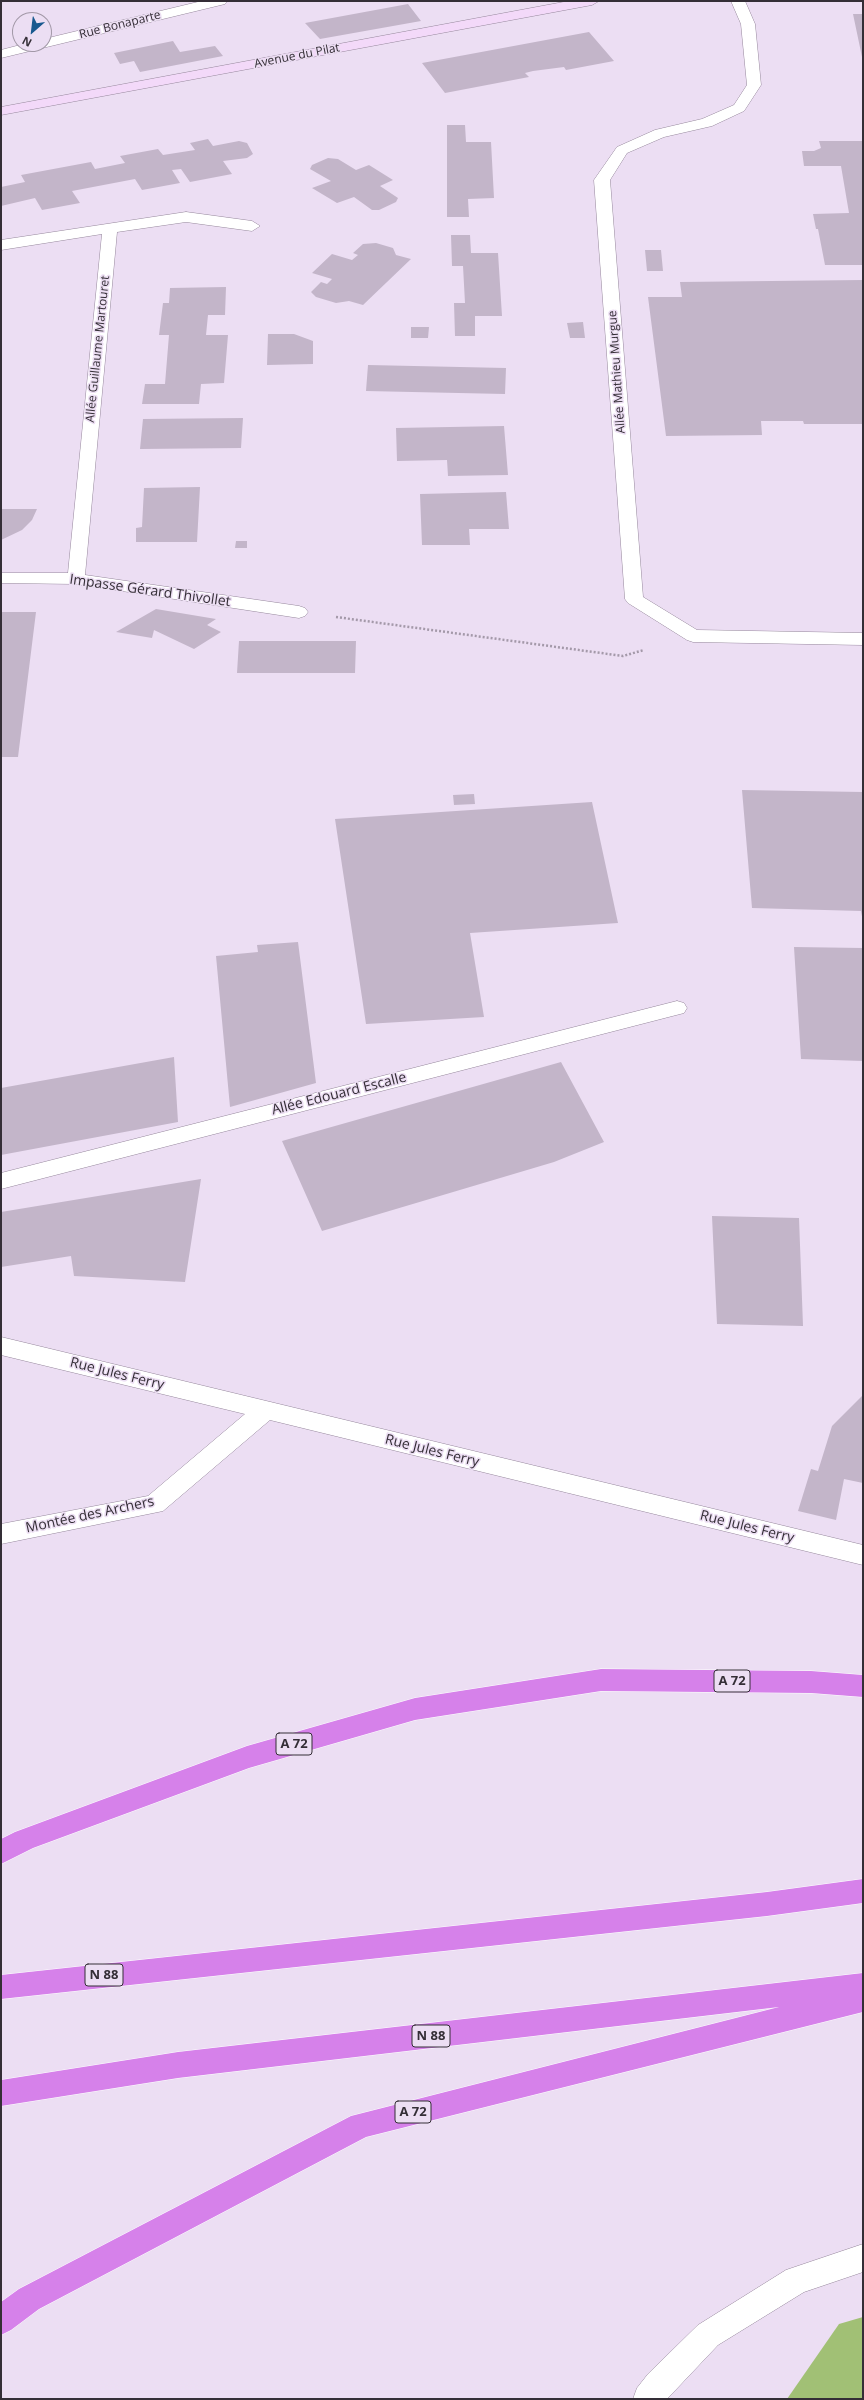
<!DOCTYPE html>
<meta charset="utf-8">
<style>
body{margin:0}
#map{position:relative;width:864px;height:2400px;overflow:hidden;background:#ecdef3;font-family:"Open Sans",sans-serif}
canvas{display:block}
.frame{position:absolute;inset:0;border:2px solid #342e36;pointer-events:none}
.north{position:absolute;left:12px;top:12px;width:40px;height:40px;box-sizing:border-box;background:#ecdef3;border:1px solid #a298a7;border-radius:50%;rotate:208deg;font-size:11px;font-weight:700;line-height:16px;text-align:center;color:#342e36}
.north::after{content:'';display:block;margin:auto;width:14px;height:18px;background:#19598f;clip-path:polygon(50% 0,100% 100%,50% 72%,0 100%)}
</style>
<div id="map">
<canvas width="864" height="2400"></canvas>
<div class="frame"></div>
<div class="north">N</div>
</div>
<script>
const c = document.querySelector('canvas').getContext('2d');
c.lineJoin = 'round';
function fill(path, color) { c.fillStyle = color; c.fill(path, 'evenodd'); }
const toPath = rows => new Path2D(rows.map(r => 'M' + r).join(''));
function strokePath(path, color, width, dash) { c.strokeStyle = color; c.lineWidth = width; c.lineCap = dash ? 'butt' : 'round'; c.setLineDash(dash || []); c.stroke(path); }
function drawText(font, color, halo, rows, align = 'center') {
  c.font = font + ' "Open Sans",sans-serif'; c.lineWidth = 3; c.setLineDash([]); c.textBaseline = 'middle'; c.strokeStyle = halo; c.fillStyle = color; for (const [text, x, y, turn = 0] of rows) {
    c.save(); c.translate(x, y); c.rotate((+turn || 0) * Math.PI / 180); c.textAlign = isNaN(turn) ? turn : align; if (halo) c.strokeText(text, 0, 0); c.fillText(text, 0, 0); c.restore();
  }
}
fill(toPath([
 [863,2317,863,2399,787,2399,839,2324]
]), '#a1c075');
fill(toPath([
 [408,4,421,21,320,39,305,23],
 [853,14,863,14,863,57,862,57],
 [589,32,614,61,566,70,564,67,533,71,525,73,529,77,445,93,422,63],
 [173,41,180,52,215,46,223,56,140,72,134,61,120,64,114,53],
 [447,125,465,125,466,142,491,142,494,198,468,199,469,217,447,217],
 [208,139,213,146,239,141,247,143,253,154,247,158,223,161,232,174,190,182,181,169,172,170,180,183,142,190,135,179,72,191,80,203,42,210,35,198,1,206,1,187,25,182,21,175,91,162,95,169,125,163,120,156,158,149,163,155,195,150,190,143],
 [819,141,863,141,863,265,825,265,818,229,816,229,813,214,849,213,841,166,804,166,802,151,814,151,821,148],
 [328,158,338,159,356,170,369,165,393,180,380,186,398,198,396,202,379,210,372,210,354,197,337,203,312,188,331,181,310,169,312,165],
 [451,235,470,235,471,253,498,253,502,316,475,316,475,336,455,336,454,303,465,303,463,266,452,266],
 [376,243,393,248,396,255,411,259,363,305,349,301,336,303,316,297,311,292,321,282,327,284,332,279,312,273,332,254,352,260,358,255,353,253,363,244],
 [645,250,661,250,663,271,647,271],
 [863,280,863,424,804,424,803,421,761,421,762,435,666,436,648,297,682,297,680,282],
 [226,287,225,315,208,315,206,335,228,335,224,383,201,384,199,404,142,404,145,384,165,384,169,335,159,335,163,303,169,303,170,288],
 [583,322,585,338,570,338,567,323],
 [411,327,429,327,428,338,411,338],
 [268,334,294,334,313,341,313,364,267,365],
 [368,365,506,368,505,394,366,391],
 [243,418,241,448,140,449,143,419],
 [504,426,508,475,448,476,447,460,397,461,396,428],
 [200,487,197,542,136,542,136,528,142,527,144,488],
 [506,492,509,529,469,529,470,545,422,545,420,494],
 [1,509,37,509,32,520,22,530,1,540],
 [236,541,247,541,247,548,235,548],
 [156,609,216,619,207,625,221,632,194,649,154,630,152,638,116,632],
 [1,612,36,612,18,757,1,757],
 [239,641,356,641,355,673,237,673],
 [742,790,863,792,863,922,861,911,752,908],
 [474,794,475,804,454,805,453,795],
 [592,802,618,923,470,933,484,1017,366,1024,335,819],
 [298,942,316,1083,230,1107,216,956,258,952,257,945],
 [794,947,863,948,863,1061,801,1059],
 [174,1057,178,1122,1,1155,1,1088],
 [561,1062,604,1142,554,1162,322,1231,282,1141],
 [201,1179,185,1282,74,1276,71,1256,1,1267,1,1212],
 [712,1216,799,1218,803,1326,717,1324],
 [863,1395,863,1483,844,1479,836,1520,798,1511,811,1469,818,1471,832,1426]
]), '#c3b5c9');
const street = toPath([
 [202,1,227,1,225,4,1,58,1,50,24,44,44,44,44,39,202,1],
 [731,1,745,1,755,24,761,85,746,108,744,111,712,126,664,137,627,153,610,180,643,597,697,630,863,633,863,645,693,642,687,640,628,603,625,599,594,180,617,147,655,130,702,119,734,105,747,85,741,24,731,1],
 [186,212,252,221,260,226,252,231,186,222,117,232,85,575,299,606,305,608,308,612,305,616,299,618,76,584,1,583,1,573,68,573,102,234,1,250,1,240,186,212],
 [677,1001,684,1003,687,1008,684,1013,1,1189,1,1173,677,1001],
 [1,1337,863,1545,863,1565,270,1420,163,1511,1,1544,1,1524,148,1496,245,1414,1,1355,1,1337],
 [863,2244,863,2272,804,2292,718,2345,667,2399,633,2399,637,2388,648,2374,698,2325,786,2270,863,2244]
]);
const secondary = toPath([
 [569,1,599,1,592,5,1,115,1,107,569,1]
]);
const highway = toPath([
 [601,1669,811,1671,863,1675,863,1697,811,1693,601,1691,415,1720,249,1768,33,1848,1,1864,1,1839,15,1832,247,1746,415,1698,601,1669],
 [863,1879,863,1903,767,1916,1,1999,1,1975,767,1892,863,1879],
 [863,1973,863,2012,366,2137,39,2309,11,2330,1,2335,1,2302,19,2289,351,2116,779,2007,178,2078,1,2106,1,2080,178,2052,863,1973]
]);
strokePath(street, '#96889c', 1);
strokePath(secondary, '#96889c', 1);
strokePath(highway, '#fff', 1);
strokePath(toPath([
 [336,617,623,656,644,650]
]), '#a499a9', 2.5, [2, 2]);
fill(street, '#fff');
fill(secondary, '#f3d9f9');
fill(highway, '#d681ea');
drawText('12px', '#342e36', '#ecdef3', [
 ["Rue Bonaparte",120,25,-14],
 ["Avenue du Pilat",297,56,-11],
 ["Allée Guillaume Martouret",98,349,-84],
 ["Allée Mathieu Murgue",617,372,-94]
]);
for (const [x, y, w] of [
 [732,1681,36],
 [294,1744,36],
 [104,1975,38],
 [431,2036,38],
 [413,2112,36]
]) { const box = new Path2D(); box.roundRect(x - w / 2, y - 11, w, 22, 3); c.fillStyle = '#ecdef3'; c.fill(box); strokePath(box, '#342e36', 1); }
drawText('bold 13px', '#342e36', null, [
 ["A 72",732,1681],
 ["A 72",294,1744],
 ["N 88",104,1975],
 ["N 88",431,2036],
 ["A 72",413,2112]
]);
drawText('14px', '#342e36', '#ecdef3', [
 ["Impasse Gérard Thivollet",150,591,8],
 ["Allée Edouard Escalle",339,1094,-14],
 ["Rue Jules Ferry",117,1374,14],
 ["Rue Jules Ferry",432,1451,14],
 ["Montée des Archers",90,1515,-12],
 ["Rue Jules Ferry",747,1527,14]
]);
</script>
